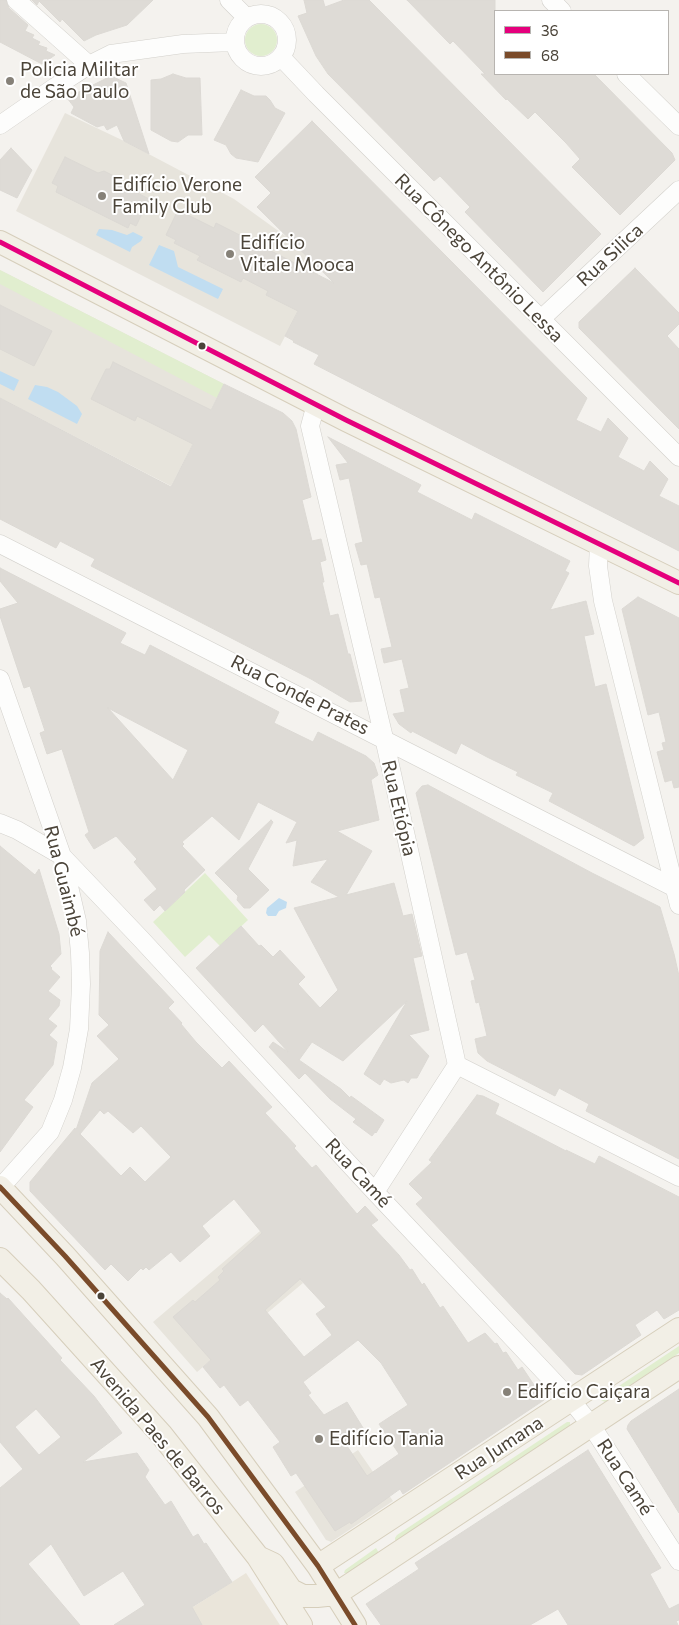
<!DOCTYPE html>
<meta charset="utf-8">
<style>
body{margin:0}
#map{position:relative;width:679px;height:1625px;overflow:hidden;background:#f4f2ee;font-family:Commissioner,sans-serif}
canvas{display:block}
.legend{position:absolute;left:494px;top:10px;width:175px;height:65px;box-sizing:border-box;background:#fff;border:1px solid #b7b4b0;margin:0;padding:6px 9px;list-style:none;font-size:15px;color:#4b4439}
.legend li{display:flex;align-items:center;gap:10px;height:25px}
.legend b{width:25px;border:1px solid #b7b4b0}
</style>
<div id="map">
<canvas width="679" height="1625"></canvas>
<ul class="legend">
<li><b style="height:6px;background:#e5007d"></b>36</li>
<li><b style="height:6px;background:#7a4b2a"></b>68</li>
</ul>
</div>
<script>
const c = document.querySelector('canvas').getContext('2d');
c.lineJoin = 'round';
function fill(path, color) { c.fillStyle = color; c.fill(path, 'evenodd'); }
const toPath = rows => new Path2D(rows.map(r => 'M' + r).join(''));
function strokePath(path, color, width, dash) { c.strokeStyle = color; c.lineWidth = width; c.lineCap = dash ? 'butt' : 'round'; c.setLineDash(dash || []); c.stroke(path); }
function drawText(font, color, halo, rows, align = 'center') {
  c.font = font + ' Commissioner,sans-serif'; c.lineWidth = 4; c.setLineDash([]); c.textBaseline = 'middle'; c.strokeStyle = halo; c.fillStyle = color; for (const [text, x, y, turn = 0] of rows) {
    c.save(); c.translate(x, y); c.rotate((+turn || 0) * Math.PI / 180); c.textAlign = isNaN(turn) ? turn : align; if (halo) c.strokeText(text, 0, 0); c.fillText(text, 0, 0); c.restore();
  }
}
fill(toPath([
 [65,113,124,141,234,199,323,263,280,346,16,211],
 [0,270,224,384,171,486,0,398],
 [260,1231,303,1283,197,1372,153,1322],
 [358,1450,393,1501,331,1542,329,1541,326,1540,295,1492]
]), '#e7e4dc');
fill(toPath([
 [246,1573,280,1625,165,1625,232,1582]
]), '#eae5da');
fill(toPath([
 '245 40a16 16 0 1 1 32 0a16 16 0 1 1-32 0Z',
 [0,270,224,384,217,398,0,284],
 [205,873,248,920,220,946,209,935,185,957,153,922],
 [679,1346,679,1353,605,1402,601,1400,601,1398],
 [567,1422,570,1422,570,1426,401,1540,395,1540,395,1538,397,1535],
 [376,1548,379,1553,348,1573,344,1573,345,1570]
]), '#e1eecf');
fill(toPath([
 [99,229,112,230,127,235,133,232,143,237,141,241,132,247,130,252,96,235],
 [159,245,174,251,178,267,223,289,218,299,149,265],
 [0,371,19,380,14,391,0,384],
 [35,385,47,387,58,392,77,406,82,414,77,424,28,399],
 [279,898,287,902,286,908,279,911,276,916,268,916,266,913,267,908]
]), '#c0ddf1');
const building = toPath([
 [0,0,6,0,9,8,28,25,25,31,34,35,32,38,40,42,38,45,47,48,46,51,55,55,42,64,0,42,0,0],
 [32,0,153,0,127,25,96,35,84,41,62,19,60,22,39,1,37,5,32,0],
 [304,0,323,0,325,7,344,0,369,0,601,234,543,292,465,212,470,207,440,176,434,181,328,74,316,56,298,16,307,13,304,0],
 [407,0,495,0,495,74,594,74,672,153,675,160,620,215,572,167,580,159,566,143,535,112,528,119,507,99,506,100,481,74,485,74,453,41,450,44,407,0],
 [173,74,186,78,200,78,202,135,188,135,178,142,171,141,151,130,151,80,161,79,173,74],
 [111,76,126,83,149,154,124,141,117,125,107,130,104,125,97,127,71,113,74,107,67,98,111,76],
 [241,90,254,96,266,96,270,100,275,108,285,113,258,162,236,158,231,154,226,145,214,140,241,90],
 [312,121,587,398,576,420,601,432,608,418,628,438,618,457,644,471,650,461,668,479,659,496,679,506,679,551,314,364,319,355,293,342,294,341,285,336,298,311,266,295,268,291,243,278,241,282,197,260,200,256,174,243,176,240,166,235,178,210,214,228,216,223,334,283,257,207,271,193,255,177,312,121],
 [11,148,32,170,17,198,0,190,0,160,11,148],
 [65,157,98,173,104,171,118,178,118,183,149,199,136,226,130,223,128,228,56,192,58,186,52,183,65,157],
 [635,268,679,313,679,324,667,336,679,349,679,429,579,328,579,322,635,268],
 [0,305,52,331,34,366,0,349,0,305],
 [113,362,211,410,224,384,283,413,292,421,296,429,311,497,302,500,312,541,321,539,326,560,320,562,324,582,322,582,330,616,338,614,348,654,350,654,362,701,350,702,311,679,91,566,95,559,60,541,56,548,0,519,0,398,171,487,193,444,137,416,135,421,91,399,106,369,110,369,113,362],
 [328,437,421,485,417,492,472,520,475,513,570,561,565,571,569,573,550,610,586,601,594,634,584,636,595,687,606,684,644,838,634,846,549,801,553,793,516,775,518,772,487,757,461,743,456,754,412,731,411,733,399,724,393,714,405,712,400,690,409,688,402,659,384,663,381,649,392,647,380,597,375,598,367,564,361,565,355,544,363,542,349,478,340,480,336,465,348,463,328,437],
 [0,568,126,633,120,643,145,655,150,645,279,712,274,723,313,742,318,732,366,756,374,763,378,775,371,780,379,820,337,831,372,851,346,895,394,883,403,916,412,914,422,956,413,958,429,1030,409,1035,429,1056,417,1078,411,1078,408,1083,404,1080,391,1083,384,1079,380,1085,364,1074,407,1001,343,1061,312,1042,299,1060,341,1089,350,1098,351,1096,384,1120,376,1133,375,1132,372,1136,353,1122,356,1119,330,1099,305,1073,299,1079,269,1047,273,1042,288,1052,263,1024,255,1032,196,968,241,926,259,946,261,945,273,957,280,950,305,977,298,984,320,1008,338,990,294,908,339,897,311,882,328,859,293,866,297,840,286,843,297,822,258,802,239,840,212,816,182,842,184,844,182,846,205,870,184,890,185,892,165,911,160,905,154,911,144,900,157,889,134,862,137,859,116,836,94,849,85,835,89,832,62,749,47,754,40,733,45,731,30,686,24,688,0,616,0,609,18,603,0,581,0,568],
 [108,708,188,750,173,780,108,708],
 [638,597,679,618,679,787,674,788,672,780,665,782,657,752,664,750,662,743,666,742,659,712,648,715,622,609,638,597],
 [428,785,592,873,660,907,674,954,679,976,679,1159,586,1111,589,1104,559,1088,555,1096,487,1061,478,1053,475,1039,487,1036,479,1002,476,1003,471,981,475,980,467,952,456,955,416,793,422,786,428,785],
 [271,820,273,822,248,869,269,890,250,908,244,908,237,900,238,896,215,873,271,820],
 [0,846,35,875,39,869,59,934,61,954,50,966,52,968,51,969,60,977,48,991,60,1000,59,1006,48,1019,57,1026,49,1035,57,1042,53,1065,24,1100,33,1107,0,1152,0,846],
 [108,932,174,1002,168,1008,182,1023,181,1024,196,1042,222,1068,229,1061,272,1107,265,1113,296,1146,294,1148,312,1168,316,1165,357,1214,365,1206,378,1220,371,1225,399,1255,410,1270,412,1269,422,1285,424,1283,440,1308,443,1306,468,1343,485,1333,495,1344,497,1343,503,1353,506,1352,518,1370,522,1367,544,1400,403,1494,400,1489,351,1524,350,1522,335,1531,296,1473,291,1476,273,1447,280,1442,248,1400,240,1406,224,1385,220,1388,203,1367,211,1360,173,1317,193,1300,195,1302,220,1280,218,1277,224,1271,222,1269,262,1233,234,1199,202,1226,210,1236,180,1262,171,1252,149,1270,146,1267,143,1270,141,1268,128,1281,111,1264,105,1270,30,1191,30,1182,75,1128,76,1130,92,1083,119,1059,97,1036,109,1025,99,1015,100,951,108,932],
 [100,1110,104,1114,108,1111,133,1133,141,1126,171,1157,145,1182,130,1167,121,1176,80,1134,100,1110],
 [300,1279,326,1307,316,1314,332,1335,304,1357,265,1310,300,1279],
 [358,1340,381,1363,408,1405,379,1424,399,1454,367,1476,345,1443,365,1431,347,1402,324,1415,308,1395,311,1393,303,1382,358,1340],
 [477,1095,483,1096,499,1104,495,1114,566,1151,566,1150,595,1164,599,1156,679,1197,679,1310,664,1319,657,1310,635,1325,641,1335,582,1375,575,1374,416,1204,423,1198,409,1184,432,1162,429,1160,477,1095],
 [0,1293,7,1299,8,1298,62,1358,60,1360,94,1396,122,1433,83,1462,137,1453,149,1470,145,1477,165,1505,171,1501,193,1537,198,1534,204,1544,206,1543,232,1582,192,1607,202,1625,114,1625,145,1605,123,1571,84,1596,51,1544,28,1564,80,1625,0,1625,0,1488,23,1469,0,1442,0,1293],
 [36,1409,61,1437,39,1455,15,1427,36,1409],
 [679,1389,679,1513,627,1429,628,1425,631,1421,679,1389],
 [588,1450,661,1568,650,1574,669,1609,679,1604,679,1620,676,1621,678,1625,568,1625,558,1609,530,1625,381,1625,366,1604,419,1569,415,1563,588,1450]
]);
fill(building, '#dedbd6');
strokePath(building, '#dcd9d4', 1);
const minor = toPath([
 [16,0,89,65],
 [229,0,246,17],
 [551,0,562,11],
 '235 40a26 26 0 1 1 52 0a26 26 0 1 1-52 0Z',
 [281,57,316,94,679,457],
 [626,74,679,126],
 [0,125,55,87,89,65,111,54,183,44,234,42],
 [541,319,679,190],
 [316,404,310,426,384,738,457,1065,375,1192],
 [0,544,679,890],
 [599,544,598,566,603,601,679,905],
 [0,679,62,856,77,921,80,953,81,984,79,1029,72,1068,63,1100,50,1132,1,1187],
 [0,823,17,830,62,856,141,939,375,1192,571,1400,591,1425,679,1561],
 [457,1065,679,1177]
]);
const major = toPath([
 [0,242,346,420,679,583],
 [0,1187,65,1256,208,1417,318,1566,355,1625],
 [0,1259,31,1290,161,1434,258,1557,301,1625],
 [258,1557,273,1564,291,1590,303,1596,317,1596,336,1594,679,1367],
 [318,1566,679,1329]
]);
strokePath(minor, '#d2d0cb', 19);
strokePath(major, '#d6cebb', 24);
strokePath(minor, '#fdfdfc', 18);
strokePath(major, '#f2efe6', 22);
strokePath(toPath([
 [0,242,346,420,679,583]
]), '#e5007d', 5);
strokePath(toPath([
 [0,1187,65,1256,208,1417,318,1566,355,1625]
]), '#7a4b2a', 5);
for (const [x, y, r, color] of [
 [10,81,5,"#868178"],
 [102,196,5,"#868178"],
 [230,254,5,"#868178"],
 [202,346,4.5,"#4b4439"],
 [101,1296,4.5,"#4b4439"],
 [507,1392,5,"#868178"],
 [319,1439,5,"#868178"]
]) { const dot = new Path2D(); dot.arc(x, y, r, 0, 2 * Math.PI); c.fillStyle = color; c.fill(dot); strokePath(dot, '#fff', 2); }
drawText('19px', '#4b4439', '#fff', [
 ["Policia Militar",20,70],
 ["de São Paulo",20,92],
 ["Edifício Verone",112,185],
 ["Family Club",112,207],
 ["Edifício",240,243],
 ["Vitale Mooca",240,265],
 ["Edifício Caiçara",517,1392],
 ["Edifício Tania",329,1439]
], 'left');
drawText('19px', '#4b4439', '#fff', [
 ["Rua Silica",610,255,-43],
 ["Rua Cônego Antônio Lessa",479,258,45],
 ["Rua Conde Prates",300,695,27],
 ["Rua Etiópia",399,808,77],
 ["Rua Guaimbé",64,881,76],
 ["Rua Camé",358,1173,47],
 ["Avenida Paes de Barros",158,1436,50],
 ["Rua Jumana",499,1448,-33],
 ["Rua Camé",625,1477,57]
]);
</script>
